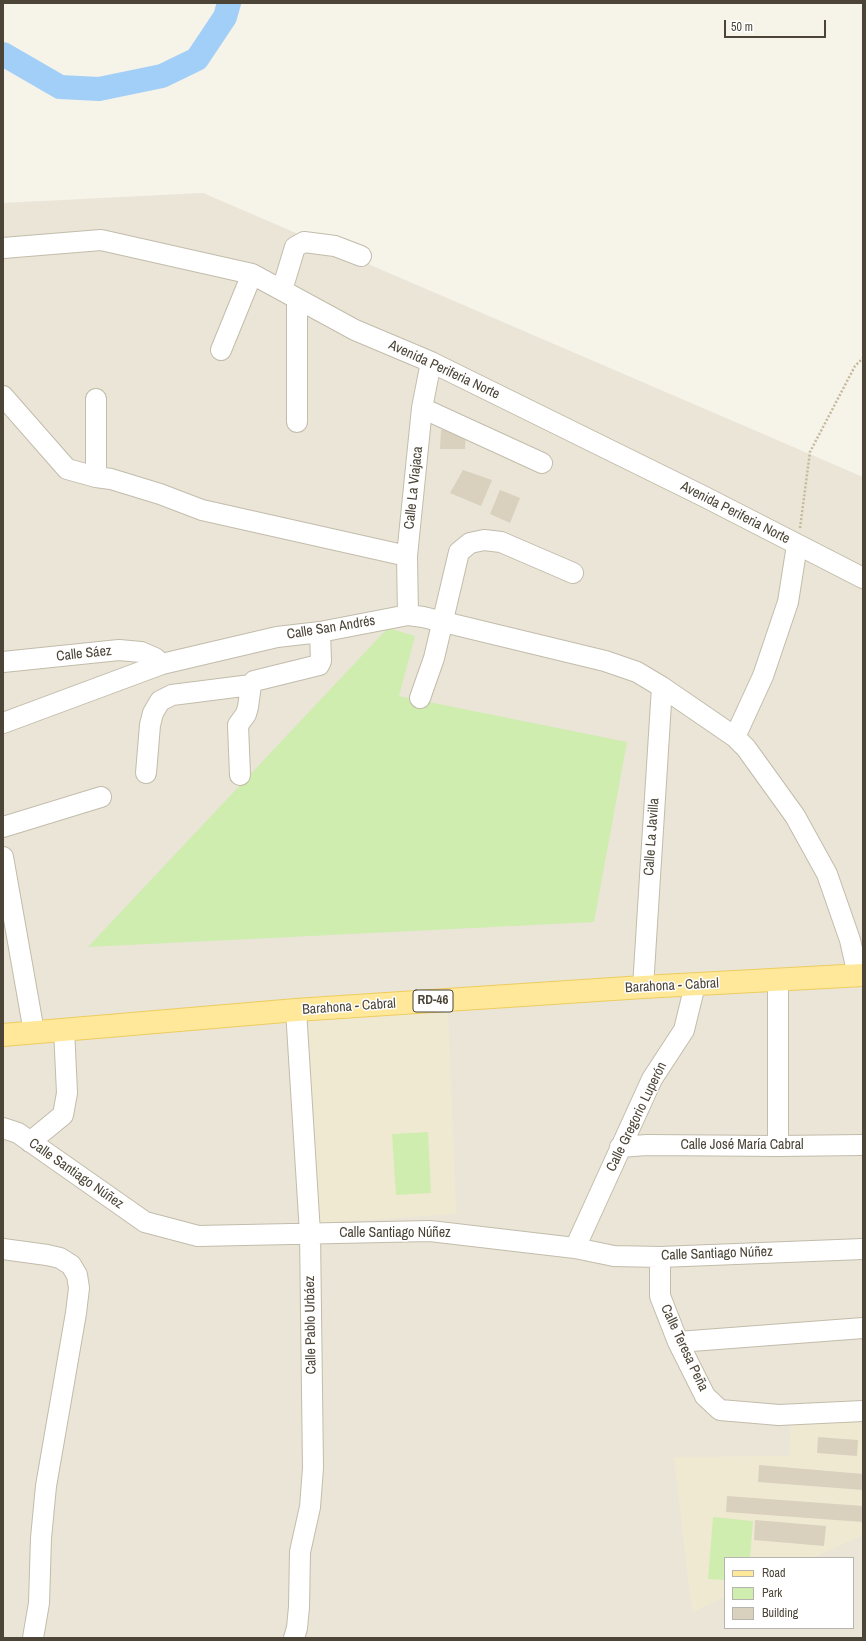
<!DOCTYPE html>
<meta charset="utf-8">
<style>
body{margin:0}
#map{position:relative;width:866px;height:1641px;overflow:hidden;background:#f6f3e9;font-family:"Archivo Narrow",sans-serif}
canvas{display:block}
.frame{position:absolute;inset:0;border:4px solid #4b4437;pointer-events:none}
.legend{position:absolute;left:724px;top:1557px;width:130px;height:72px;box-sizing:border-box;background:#fff;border:1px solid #b7b4af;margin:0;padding:5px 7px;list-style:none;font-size:12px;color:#4b4437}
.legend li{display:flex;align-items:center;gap:8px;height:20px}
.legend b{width:20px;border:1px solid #b7b4af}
.scale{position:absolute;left:724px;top:20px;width:102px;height:18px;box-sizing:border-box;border:2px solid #4b4437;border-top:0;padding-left:5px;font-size:12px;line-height:14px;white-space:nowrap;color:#4b4437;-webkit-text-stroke:3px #fff;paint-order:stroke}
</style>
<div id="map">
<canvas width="866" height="1641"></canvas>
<div class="frame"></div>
<ul class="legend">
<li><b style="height:5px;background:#ffe899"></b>Road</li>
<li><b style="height:11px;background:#ceedaf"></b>Park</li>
<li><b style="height:11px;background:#d9d0be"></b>Building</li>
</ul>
<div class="scale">50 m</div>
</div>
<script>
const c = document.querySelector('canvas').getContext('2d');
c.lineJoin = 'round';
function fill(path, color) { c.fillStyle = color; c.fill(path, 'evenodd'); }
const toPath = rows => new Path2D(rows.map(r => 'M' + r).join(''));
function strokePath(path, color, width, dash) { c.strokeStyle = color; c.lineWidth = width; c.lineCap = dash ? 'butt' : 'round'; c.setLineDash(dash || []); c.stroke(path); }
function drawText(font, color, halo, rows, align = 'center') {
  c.font = font + ' "Archivo Narrow",sans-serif'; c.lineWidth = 3; c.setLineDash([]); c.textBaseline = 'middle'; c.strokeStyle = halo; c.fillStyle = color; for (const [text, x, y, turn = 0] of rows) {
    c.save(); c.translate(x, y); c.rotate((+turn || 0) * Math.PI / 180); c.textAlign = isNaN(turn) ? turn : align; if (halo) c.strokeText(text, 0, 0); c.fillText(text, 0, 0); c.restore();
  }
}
fill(toPath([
 [203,193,863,477,863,1638,3,1638,3,203],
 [725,1558,853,1558,853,1628,725,1628]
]), '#eae5d7');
fill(toPath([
 [448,1008,456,1214,320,1223,308,1017],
 [863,1417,863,1535,812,1558,725,1558,725,1597,692,1612,674,1457,789,1456,791,1418]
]), '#f0e9d2');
fill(toPath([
 [388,628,415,636,399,696,627,742,594,922,88,947],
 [428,1132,431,1193,396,1195,392,1134],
 [713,1517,753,1521,750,1558,725,1558,725,1580,708,1579]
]), '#ceedaf');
strokePath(toPath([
 [3,54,60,87,99,89,162,76,197,59,225,17,229,3]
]), '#a2cff7', 24);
fill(toPath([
 [441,430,466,431,465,449,440,449],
 [463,470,492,480,481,506,450,493],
 [500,490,520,498,510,523,490,514],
 [818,1437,858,1440,857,1456,817,1453],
 [759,1465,863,1474,863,1490,758,1482],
 [727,1496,863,1506,863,1522,726,1512],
 [755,1520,826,1526,824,1546,754,1540]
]), '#d9d0be');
const minor = toPath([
 [3,248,101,240,252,274,355,330,431,362,705,497,863,578],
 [282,290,295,247,304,242,335,246,361,256],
 [297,299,297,422],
 [221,350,252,274],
 [3,396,67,469,96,477,111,479,160,494,202,510,407,556],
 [422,408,542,463],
 [96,477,96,399],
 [408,615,407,556,422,408,431,362],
 [3,662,119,650,141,652,155,658,162,664],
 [420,698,434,658,459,552,470,543,484,540,501,542,573,573],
 [3,723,162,664,277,637,320,632,408,615,423,617,605,661,637,672,662,687,735,737,746,748,795,816,827,874,850,940,858,975],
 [735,737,763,676,788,602,797,545],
 [146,773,150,725,153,713,160,701,172,695,251,685],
 [240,775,238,725,246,714,248,707,251,685,254,681,319,665,321,661,320,632],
 [3,827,101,797],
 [3,857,34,1032],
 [778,980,778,1146],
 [643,987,662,687],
 [3,1128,18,1133,145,1222,198,1236,430,1231,575,1248,614,1256,660,1257,863,1249],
 [30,1142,63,1115,67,1093,64,1029],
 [620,1147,647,1145,778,1146,863,1145],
 [575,1248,652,1079,684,1030,695,985],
 [3,1249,47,1255,60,1258,71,1265,77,1275,79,1288,76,1313,46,1486,41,1538,39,1603,33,1638],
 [660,1257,660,1296,678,1342,705,1396,720,1410,779,1415,863,1411],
 [678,1342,863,1328],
 [294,1638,297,1628,299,1607,300,1552,310,1507,313,1468,310,1233,296,1010]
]);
const major = toPath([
 [3,1035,296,1010,643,987,863,975]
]);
strokePath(minor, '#c2bcab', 22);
strokePath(major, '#eecc5f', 24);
strokePath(toPath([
 [800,528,810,452,855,366,863,358]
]), '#c6b99b', 2.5, [2, 2]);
strokePath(minor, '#fff', 20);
strokePath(major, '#ffe899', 22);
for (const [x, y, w] of [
 [433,1001,40]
]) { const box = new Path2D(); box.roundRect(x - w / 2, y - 11, w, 22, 3); c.fillStyle = '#fff'; c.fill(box); strokePath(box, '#4b4437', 1); }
drawText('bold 13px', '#4b4437', null, [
 ["RD-46",433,1001]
]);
drawText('14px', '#4b4437', '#fff', [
 ["Avenida Periferia Norte",444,370,25],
 ["Calle La Viajaca",414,488,-84],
 ["Avenida Periferia Norte",735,513,27],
 ["Calle San Andrés",331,628,-9],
 ["Calle Sáez",84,654,-6],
 ["Calle La Javilla",652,837,-86],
 ["Barahona - Cabral",672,986,-3],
 ["Barahona - Cabral",349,1007,-4],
 ["Calle Gregorio Luperón",637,1117,-64],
 ["Calle José María Cabral",742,1145],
 ["Calle Santiago Núñez",76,1174,35],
 ["Calle Santiago Núñez",395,1233],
 ["Calle Santiago Núñez",717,1254,-2],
 ["Calle Pablo Urbáez",311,1325,-91],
 ["Calle Teresa Peña",684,1348,65]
]);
</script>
